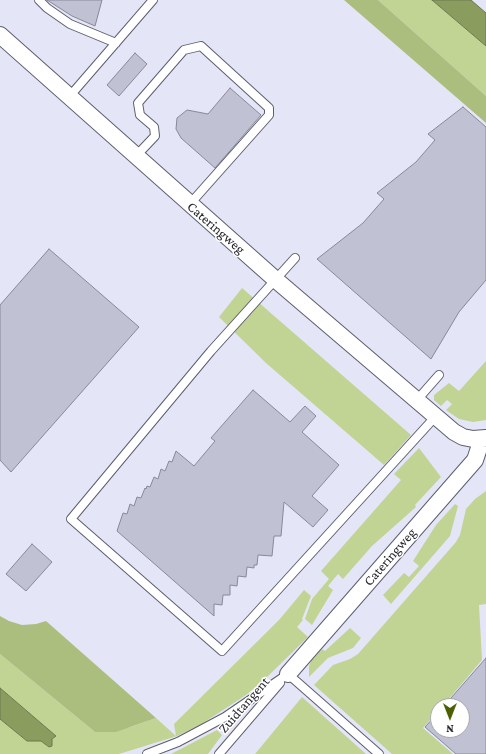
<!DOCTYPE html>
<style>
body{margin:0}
#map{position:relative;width:486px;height:754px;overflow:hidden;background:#e4e5f7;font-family:"Crimson Pro",serif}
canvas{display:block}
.north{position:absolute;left:430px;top:698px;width:40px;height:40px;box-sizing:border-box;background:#fff;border:1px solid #a8a8ab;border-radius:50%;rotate:180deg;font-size:11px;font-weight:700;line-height:16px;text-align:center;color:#25252c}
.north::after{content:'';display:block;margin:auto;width:14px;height:18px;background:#4c5e02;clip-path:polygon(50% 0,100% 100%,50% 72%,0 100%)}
</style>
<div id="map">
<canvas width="486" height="754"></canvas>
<div class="north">N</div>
</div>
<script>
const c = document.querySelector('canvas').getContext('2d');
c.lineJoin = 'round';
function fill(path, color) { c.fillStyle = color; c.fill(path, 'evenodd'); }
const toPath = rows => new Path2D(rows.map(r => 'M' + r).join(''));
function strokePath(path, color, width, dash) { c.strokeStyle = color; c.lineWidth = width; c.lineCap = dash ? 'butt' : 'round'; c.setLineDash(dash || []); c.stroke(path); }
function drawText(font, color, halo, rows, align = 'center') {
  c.font = font + ' "Crimson Pro",serif'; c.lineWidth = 3; c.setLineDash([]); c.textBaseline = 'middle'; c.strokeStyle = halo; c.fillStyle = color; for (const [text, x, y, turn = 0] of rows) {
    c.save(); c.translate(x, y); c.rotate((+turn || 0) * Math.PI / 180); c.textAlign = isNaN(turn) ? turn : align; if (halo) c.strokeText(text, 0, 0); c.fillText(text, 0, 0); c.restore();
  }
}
fill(toPath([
 [378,0,432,0,486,46,486,96],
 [242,288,411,435,384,465,266,363,219,317],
 [486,361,486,420,473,422,459,419,446,410,452,404,447,400,441,406,434,400,434,395,449,383,459,391],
 [419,448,441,477,415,505,416,507,372,546,343,579,338,574,328,586,333,590,312,625,305,619,312,599,329,579,321,571,401,480,394,474],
 [486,491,486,604,479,605,482,660,443,706,438,706,438,711,423,728,453,754,392,754,314,685,333,665,350,659,358,654,456,542,460,535,466,509,475,499],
 [455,504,458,506,450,536,391,604,383,595,404,573,409,577,419,566,413,561,436,525],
 [304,590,311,596,302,619,303,620,297,627,308,637,265,679,246,695,200,725,177,736,119,754,0,754,0,719,27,741,41,741,49,747,52,739,56,736,0,688,0,654,95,732,131,727,156,718,176,736,174,724,279,620],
 [350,628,361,638,353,648,328,658,309,677,309,666,311,661,322,649,325,651],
 [302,697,366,754,255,754],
 [217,730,222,735,208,754,171,754]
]), '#c1d494');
fill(toPath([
 [344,0,378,0,486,96,486,123],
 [0,616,9,621,22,625,36,624,46,621,156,718,116,732,95,732,0,654]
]), '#acbe7e');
const water = toPath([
 [432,0,471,0,486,13,486,46,432,0],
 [0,688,56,736,52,739,52,746,49,747,41,741,27,741,0,719,0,688]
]);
fill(water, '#8b9d5e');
strokePath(water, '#6c794f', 1);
const building = toPath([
 [47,0,102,0,95,26,72,16,47,0],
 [135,53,147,64,119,96,107,85,135,53],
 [230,88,261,115,215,168,181,138,176,129,177,118,187,110,208,114,230,88],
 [463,107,486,127,486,280,459,312,431,359,317,259,363,223,384,199,377,193,416,162,435,140,428,134,463,107],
 [49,249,139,327,11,472,0,460,0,305,49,249],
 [253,390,290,422,305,406,316,416,302,432,339,465,312,496,328,510,313,527,284,502,281,536,274,536,272,556,258,555,257,565,254,565,254,568,247,567,246,577,238,576,237,586,230,585,230,595,223,595,222,605,214,604,214,616,117,531,123,513,127,514,130,504,134,506,137,497,141,498,145,488,146,489,147,486,150,487,154,477,158,479,161,469,165,471,169,461,172,462,176,451,194,466,215,441,211,438,253,390],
 [32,544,52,562,26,591,6,574,32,544],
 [486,658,486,754,456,754,425,727,438,713,438,730,462,730,462,706,444,706,486,658]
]);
fill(building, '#c0c1d2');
strokePath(building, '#889', 1);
const service = toPath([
 [39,0,47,8,70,24,116,43],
 [69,97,153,0],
 [136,156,155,136,154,127,140,115,138,103,184,50,201,46,269,108,269,115,189,205],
 [295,258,211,351,71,519,222,651,436,416],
 [417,400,439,375],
 [288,674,379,754],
 [147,754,178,742,225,717,288,674],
 [219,754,280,683]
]);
const minor = toPath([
 [0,35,276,280,454,432,463,437,473,439,486,438],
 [288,674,475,460,482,439]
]);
strokePath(service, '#5d5e6d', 10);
strokePath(minor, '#5d5e6d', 18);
strokePath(service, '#fff', 8);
strokePath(minor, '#fff', 16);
drawText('14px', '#25252c', '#fff', [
 ["Cateringweg",216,228,41],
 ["Cateringweg",390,557,-49],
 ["Zuidtangent",244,705,-49]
]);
</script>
